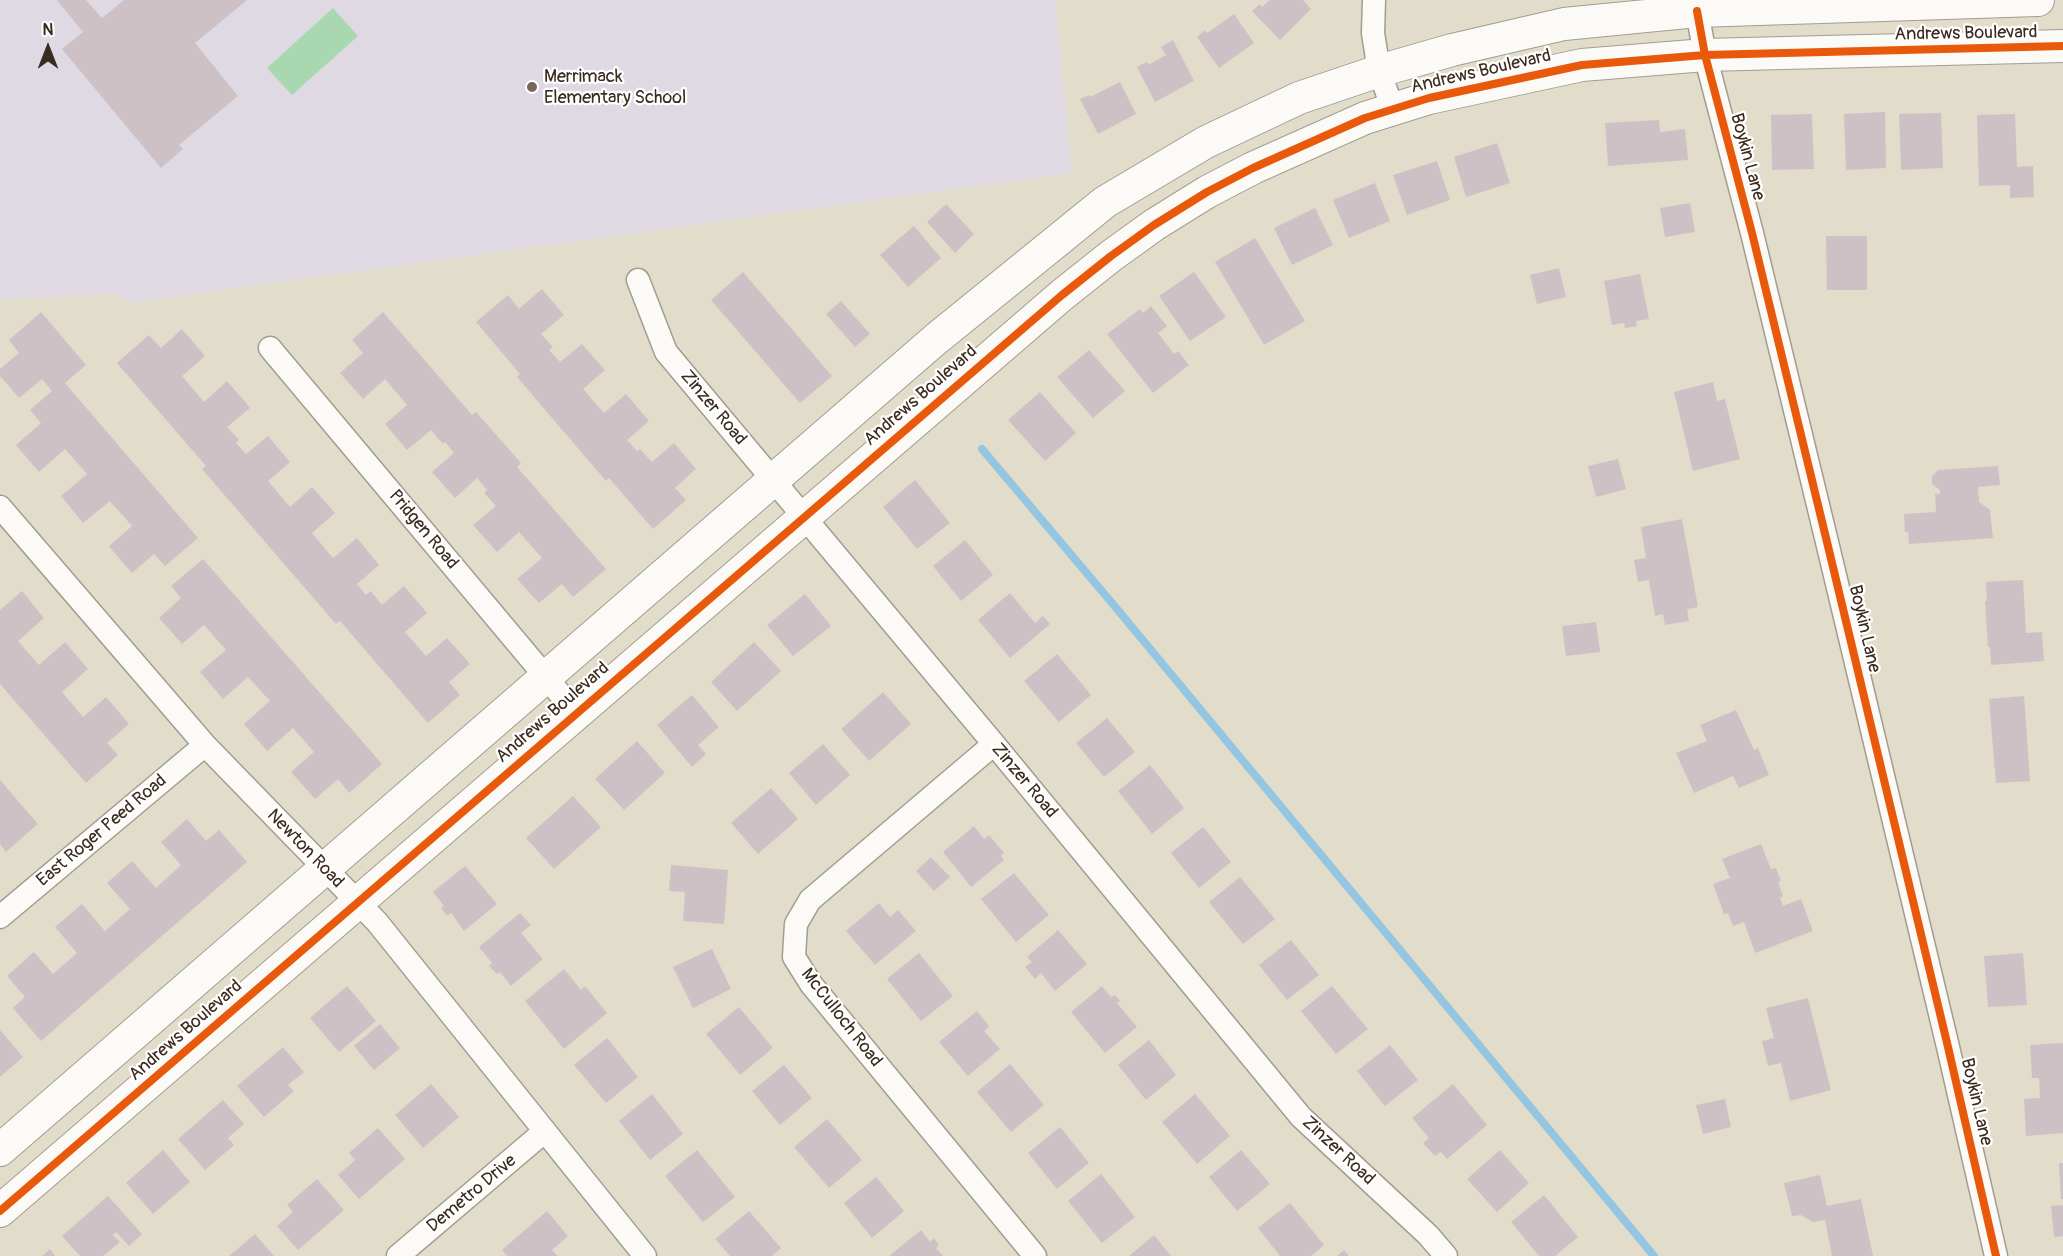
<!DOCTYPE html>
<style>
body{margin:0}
#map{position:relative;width:2063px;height:1256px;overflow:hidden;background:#e2dcca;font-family:Pangolin,sans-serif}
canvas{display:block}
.north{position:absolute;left:18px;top:18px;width:60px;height:60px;-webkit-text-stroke:4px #fff;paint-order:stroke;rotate:0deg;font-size:16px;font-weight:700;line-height:24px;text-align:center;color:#3b2a1e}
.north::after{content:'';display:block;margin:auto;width:21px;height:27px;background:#3b2a1e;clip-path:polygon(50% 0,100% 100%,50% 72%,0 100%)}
</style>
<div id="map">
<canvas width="2063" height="1256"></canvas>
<div class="north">N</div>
</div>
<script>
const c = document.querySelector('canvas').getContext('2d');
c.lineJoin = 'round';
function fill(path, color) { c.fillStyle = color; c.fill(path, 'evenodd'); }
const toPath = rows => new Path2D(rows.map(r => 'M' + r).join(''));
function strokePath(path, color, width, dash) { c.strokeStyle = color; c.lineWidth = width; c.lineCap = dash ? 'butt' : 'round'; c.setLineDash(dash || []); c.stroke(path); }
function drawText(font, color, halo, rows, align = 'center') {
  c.font = font + ' Pangolin,sans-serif'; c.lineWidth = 4.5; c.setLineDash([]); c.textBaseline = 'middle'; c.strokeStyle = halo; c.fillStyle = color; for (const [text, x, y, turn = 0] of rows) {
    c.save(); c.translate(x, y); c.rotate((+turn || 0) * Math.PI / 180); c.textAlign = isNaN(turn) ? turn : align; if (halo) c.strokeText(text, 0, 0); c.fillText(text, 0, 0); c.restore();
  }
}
fill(toPath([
 [0,0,1055,0,1072,173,128,303,120,294,0,299]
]), '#ded9e3');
fill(toPath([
 [333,8,358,36,292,95,267,68]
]), '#a9d8b0');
strokePath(toPath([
 [982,449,1117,609,1654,1256]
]), '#94c5e1', 8);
fill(toPath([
 [57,0,86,0,102,18,124,0,247,0,195,43,238,96,179,145,183,149,161,168,62,49,83,32],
 [1270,0,1303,0,1311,9,1280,40,1252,11,1260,4,1262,7],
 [1234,14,1254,43,1219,68,1197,37,1205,30,1207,33],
 [1173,40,1194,81,1155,102,1137,67,1147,62,1148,65,1166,55,1161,47],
 [1120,82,1136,114,1098,134,1080,99,1089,95,1090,97],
 [1885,112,1886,168,1846,170,1844,114],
 [1941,113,1943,168,1901,170,1899,114],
 [1812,114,1814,169,1772,170,1771,115],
 [2015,114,2017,167,2033,166,2034,197,2010,198,2010,185,1979,186,1977,115],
 [1659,120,1660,132,1685,129,1688,160,1608,166,1605,123],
 [1497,143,1510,183,1466,197,1454,157],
 [1437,161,1450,200,1407,215,1393,175],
 [1375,183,1390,221,1349,238,1333,200],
 [1690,203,1695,232,1665,237,1660,208],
 [946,204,974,234,955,253,927,222],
 [1315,208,1333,245,1292,265,1274,228],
 [914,226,941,258,908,287,880,255],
 [1826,236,1867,236,1867,290,1827,290],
 [1255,238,1305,321,1264,345,1215,262],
 [1559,268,1566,297,1537,304,1530,275],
 [743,272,832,376,800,403,711,300],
 [1194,272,1226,317,1190,341,1159,296],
 [1640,274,1649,319,1636,321,1637,326,1625,328,1624,323,1612,325,1604,281],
 [542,289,564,315,541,334,553,347,549,350,560,362,582,344,605,370,583,389,604,413,626,394,649,421,627,440,637,451,640,449,652,462,674,443,696,469,675,488,686,500,653,529,609,478,606,481,517,377,520,374,476,322,508,295,519,309],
 [841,301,870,334,855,347,826,314],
 [1151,306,1167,326,1158,333,1174,354,1178,351,1189,365,1153,393,1107,334,1140,309,1143,313],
 [41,312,86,365,65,383,198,538,165,566,154,554,132,573,112,550,109,546,132,526,110,501,83,523,61,496,87,474,65,449,39,472,16,445,41,423,30,410,52,391,42,379,19,398,0,376,0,369,19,353,9,340],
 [383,312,472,415,476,412,521,463,517,467,606,569,573,597,562,584,539,603,517,579,542,558,519,532,497,552,473,525,496,506,484,493,487,490,477,478,455,498,432,472,454,453,445,442,443,444,431,430,407,450,385,424,407,405,385,379,363,399,340,373,363,353,352,340],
 [182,329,205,356,182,376,204,402,227,381,247,404,250,408,227,427,239,440,236,443,246,454,268,436,290,462,268,481,290,507,312,487,335,513,312,533,333,558,357,538,379,565,357,584,366,595,371,591,382,605,404,586,427,613,405,632,426,656,447,638,470,664,449,682,460,695,428,723,340,621,336,624,202,469,206,466,117,363,149,335,161,348],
 [1089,350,1125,391,1093,418,1057,377],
 [1713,382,1717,401,1725,399,1740,459,1693,471,1674,392],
 [1040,392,1076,433,1045,461,1008,420],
 [1618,459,1626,489,1596,497,1588,466],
 [1998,466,2000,485,1978,487,1979,502,1990,510,1993,538,1909,544,1908,532,1905,532,1904,514,1936,512,1935,494,1940,494,1940,490,1932,484,1932,476,1938,470],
 [915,480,950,523,917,549,883,507],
 [1682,519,1698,607,1687,609,1689,621,1665,625,1663,614,1655,616,1649,580,1638,582,1634,560,1646,558,1641,527],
 [965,540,993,575,961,601,933,566],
 [203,559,382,764,349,793,338,779,315,799,291,772,314,752,293,728,267,751,244,724,270,701,248,677,223,699,200,672,226,650,204,625,182,644,159,618,181,598,171,586],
 [2023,580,2026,633,2042,632,2044,661,1991,665,1990,647,1988,647,1985,601,1987,601,1986,582],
 [22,591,44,618,18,641,39,665,65,642,88,669,62,692,83,717,106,697,129,724,107,743,118,755,86,783,0,684,0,610],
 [1010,593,1035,623,1043,616,1050,624,1010,658,978,620],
 [805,594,831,626,793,656,767,625],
 [1596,622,1600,652,1566,656,1562,626],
 [754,642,781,671,737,711,711,682],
 [1057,654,1091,695,1059,722,1024,681],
 [883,692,911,724,869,761,841,729],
 [692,695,719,727,698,745,706,754,692,767,657,725],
 [2024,696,2030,781,1996,783,1989,699],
 [1736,710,1754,750,1758,748,1769,775,1739,788,1733,776,1694,793,1676,753,1707,741,1700,725],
 [1107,718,1135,752,1104,777,1076,743],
 [637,741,665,773,624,810,595,779],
 [823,744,850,775,816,805,789,773],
 [1150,765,1184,808,1152,834,1118,791],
 [0,780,38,824,6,852,0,844],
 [771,788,798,819,758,854,731,823],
 [573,796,601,827,554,869,526,838],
 [187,819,206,841,219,830,247,862,41,1041,13,1008,25,997,7,976,34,952,53,974,77,953,55,927,82,904,105,931,130,909,107,883,132,861,156,888,181,865,161,842],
 [974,826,984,839,989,835,1004,853,1001,856,1004,860,971,887,943,852],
 [1203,827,1231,862,1199,888,1171,853],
 [1761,844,1771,869,1776,868,1781,881,1778,882,1783,896,1780,898,1783,906,1801,899,1813,931,1755,953,1744,922,1733,926,1728,913,1724,914,1713,884,1730,878,1722,859],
 [931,857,950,877,934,891,916,871],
 [671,865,728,870,724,924,683,921,685,892,669,891],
 [465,866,497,904,464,931,451,913,447,916,441,908,444,906,433,892],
 [1014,873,1049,915,1016,942,981,899],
 [1240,877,1275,919,1243,944,1209,902],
 [879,903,890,917,898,910,916,931,875,965,846,931],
 [520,913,531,925,521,933,543,959,511,986,500,972,497,974,489,966,492,963,479,947],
 [1058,930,1087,964,1055,991,1041,973,1035,979,1025,967,1032,962,1027,957],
 [1291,940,1319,975,1287,1000,1259,965],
 [712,949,731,989,693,1008,673,967],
 [919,953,953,996,921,1021,887,979],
 [2023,953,2027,1005,1988,1007,1984,956],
 [564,969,581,990,585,986,607,1013,564,1049,525,1001],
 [347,986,376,1021,339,1052,310,1018],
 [1102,986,1111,997,1115,995,1120,1001,1117,1003,1137,1027,1105,1053,1071,1012],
 [1332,986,1368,1029,1336,1054,1301,1011],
 [1808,998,1831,1090,1790,1101,1781,1063,1768,1066,1762,1041,1774,1038,1766,1008],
 [739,1007,773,1048,740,1075,706,1034],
 [977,1011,989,1026,984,1031,1000,1049,968,1076,939,1042],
 [380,1024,400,1048,374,1070,354,1046],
 [0,1030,23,1057,0,1077],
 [607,1038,638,1077,606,1103,574,1065],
 [1149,1040,1176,1075,1146,1100,1118,1065],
 [2063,1043,2063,1133,2026,1136,2024,1099,2040,1098,2039,1078,2032,1078,2030,1045],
 [1390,1045,1418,1080,1385,1106,1357,1071],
 [283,1047,304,1072,288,1085,294,1091,264,1117,237,1086],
 [1010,1064,1044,1105,1011,1132,977,1092],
 [784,1065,812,1098,780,1125,752,1091],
 [431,1084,459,1117,423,1148,395,1115],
 [1453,1084,1487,1125,1447,1159,1441,1152,1435,1156,1423,1143,1429,1138,1412,1118],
 [652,1094,683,1134,650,1160,619,1121],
 [1195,1094,1230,1136,1197,1164,1162,1122],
 [1725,1099,1731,1127,1703,1134,1696,1105],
 [223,1100,244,1124,228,1138,234,1145,205,1170,178,1139],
 [827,1119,862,1160,829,1188,794,1147],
 [1060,1127,1089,1163,1057,1189,1028,1153],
 [378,1128,405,1159,359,1199,338,1175,355,1160,349,1153],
 [163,1150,190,1182,153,1214,126,1183],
 [697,1150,735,1197,703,1222,665,1176],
 [1241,1150,1270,1184,1237,1211,1209,1177],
 [1500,1150,1529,1183,1497,1212,1467,1179],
 [2059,1163,2063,1163,2063,1199,2061,1199],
 [1101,1174,1135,1217,1102,1243,1068,1201],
 [1820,1175,1827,1206,1861,1199,1873,1256,1832,1256,1825,1220,1813,1222,1801,1215,1792,1216,1784,1183],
 [876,1177,904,1211,872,1238,844,1203],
 [317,1179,344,1210,298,1250,277,1226,293,1212,287,1205],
 [1544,1195,1578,1237,1555,1256,1539,1256,1511,1222],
 [108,1196,142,1234,129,1246,116,1232,113,1235,120,1242,103,1256,80,1256,62,1236],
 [1290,1203,1324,1245,1311,1256,1280,1256,1258,1228],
 [2063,1205,2063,1236,2054,1237,2051,1206],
 [547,1211,568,1236,552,1250,558,1256,507,1256,502,1250],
 [749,1211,781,1248,772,1256,730,1256,715,1239],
 [921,1230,930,1242,934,1238,939,1245,936,1248,943,1256,889,1256],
 [255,1234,274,1256,229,1256],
 [1154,1235,1171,1256,1129,1256],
 [50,1249,55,1256,42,1256],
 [1344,1250,1349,1256,1337,1256]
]), '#cec1c6');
const street = toPath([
 [1374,0,1373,33,1379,71,1393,109],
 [1697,11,1705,55,1752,233,1827,542,1948,1047,1996,1256],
 [638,280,666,352,994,744,1301,1117,1428,1235,1446,1256],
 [270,348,576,713],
 [0,507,205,745,377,922,645,1256],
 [994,744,810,900,796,924,794,957,811,984,1035,1256],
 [0,917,205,745],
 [398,1256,545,1131]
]);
const secondary = toPath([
 [0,1150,936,339,1105,202,1206,142,1299,98,1379,71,1452,50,1564,24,1697,11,2038,0],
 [0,1211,1062,295,1111,256,1154,225,1207,192,1253,168,1365,118,1429,98,1582,65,1705,55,2063,46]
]);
strokePath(street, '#a29d91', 25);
strokePath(secondary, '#a29d91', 34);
strokePath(street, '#fbfaf7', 22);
strokePath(secondary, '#fbfaf7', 32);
strokePath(toPath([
 [1697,11,1705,55,1752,233,1827,542,1948,1047,1996,1256],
 [0,1211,1062,295,1111,256,1154,225,1207,192,1253,168,1365,118,1429,98,1582,65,1705,55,2063,46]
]), '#e8590c', 8);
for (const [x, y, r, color] of [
 [532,87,6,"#75685a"]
]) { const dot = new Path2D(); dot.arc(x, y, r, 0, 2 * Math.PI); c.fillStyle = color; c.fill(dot); strokePath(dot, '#fff', 2); }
drawText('18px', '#3b2a1e', '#fff', [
 ["Andrews Boulevard",1966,34,-1],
 ["Andrews Boulevard",1481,72,-13],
 ["Boykin Lane",1747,157,75],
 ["Andrews Boulevard",921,396,-41],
 ["Zinzer Road",713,408,50],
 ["Pridgen Road",423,530,50],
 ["Boykin Lane",1864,629,77],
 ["Andrews Boulevard",553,713,-41],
 ["Zinzer Road",1024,781,50],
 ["East Roger Peed Road",102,831,-40],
 ["Newton Road",305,849,46],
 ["McCulloch Road",841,1018,52],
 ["Andrews Boulevard",186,1031,-41],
 ["Boykin Lane",1976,1102,77],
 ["Zinzer Road",1338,1151,43],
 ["Demetro Drive",472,1194,-40]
]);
drawText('18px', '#3b2a1e', '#fff', [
 ["Merrimack",544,77],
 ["Elementary School",544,98]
], 'left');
</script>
